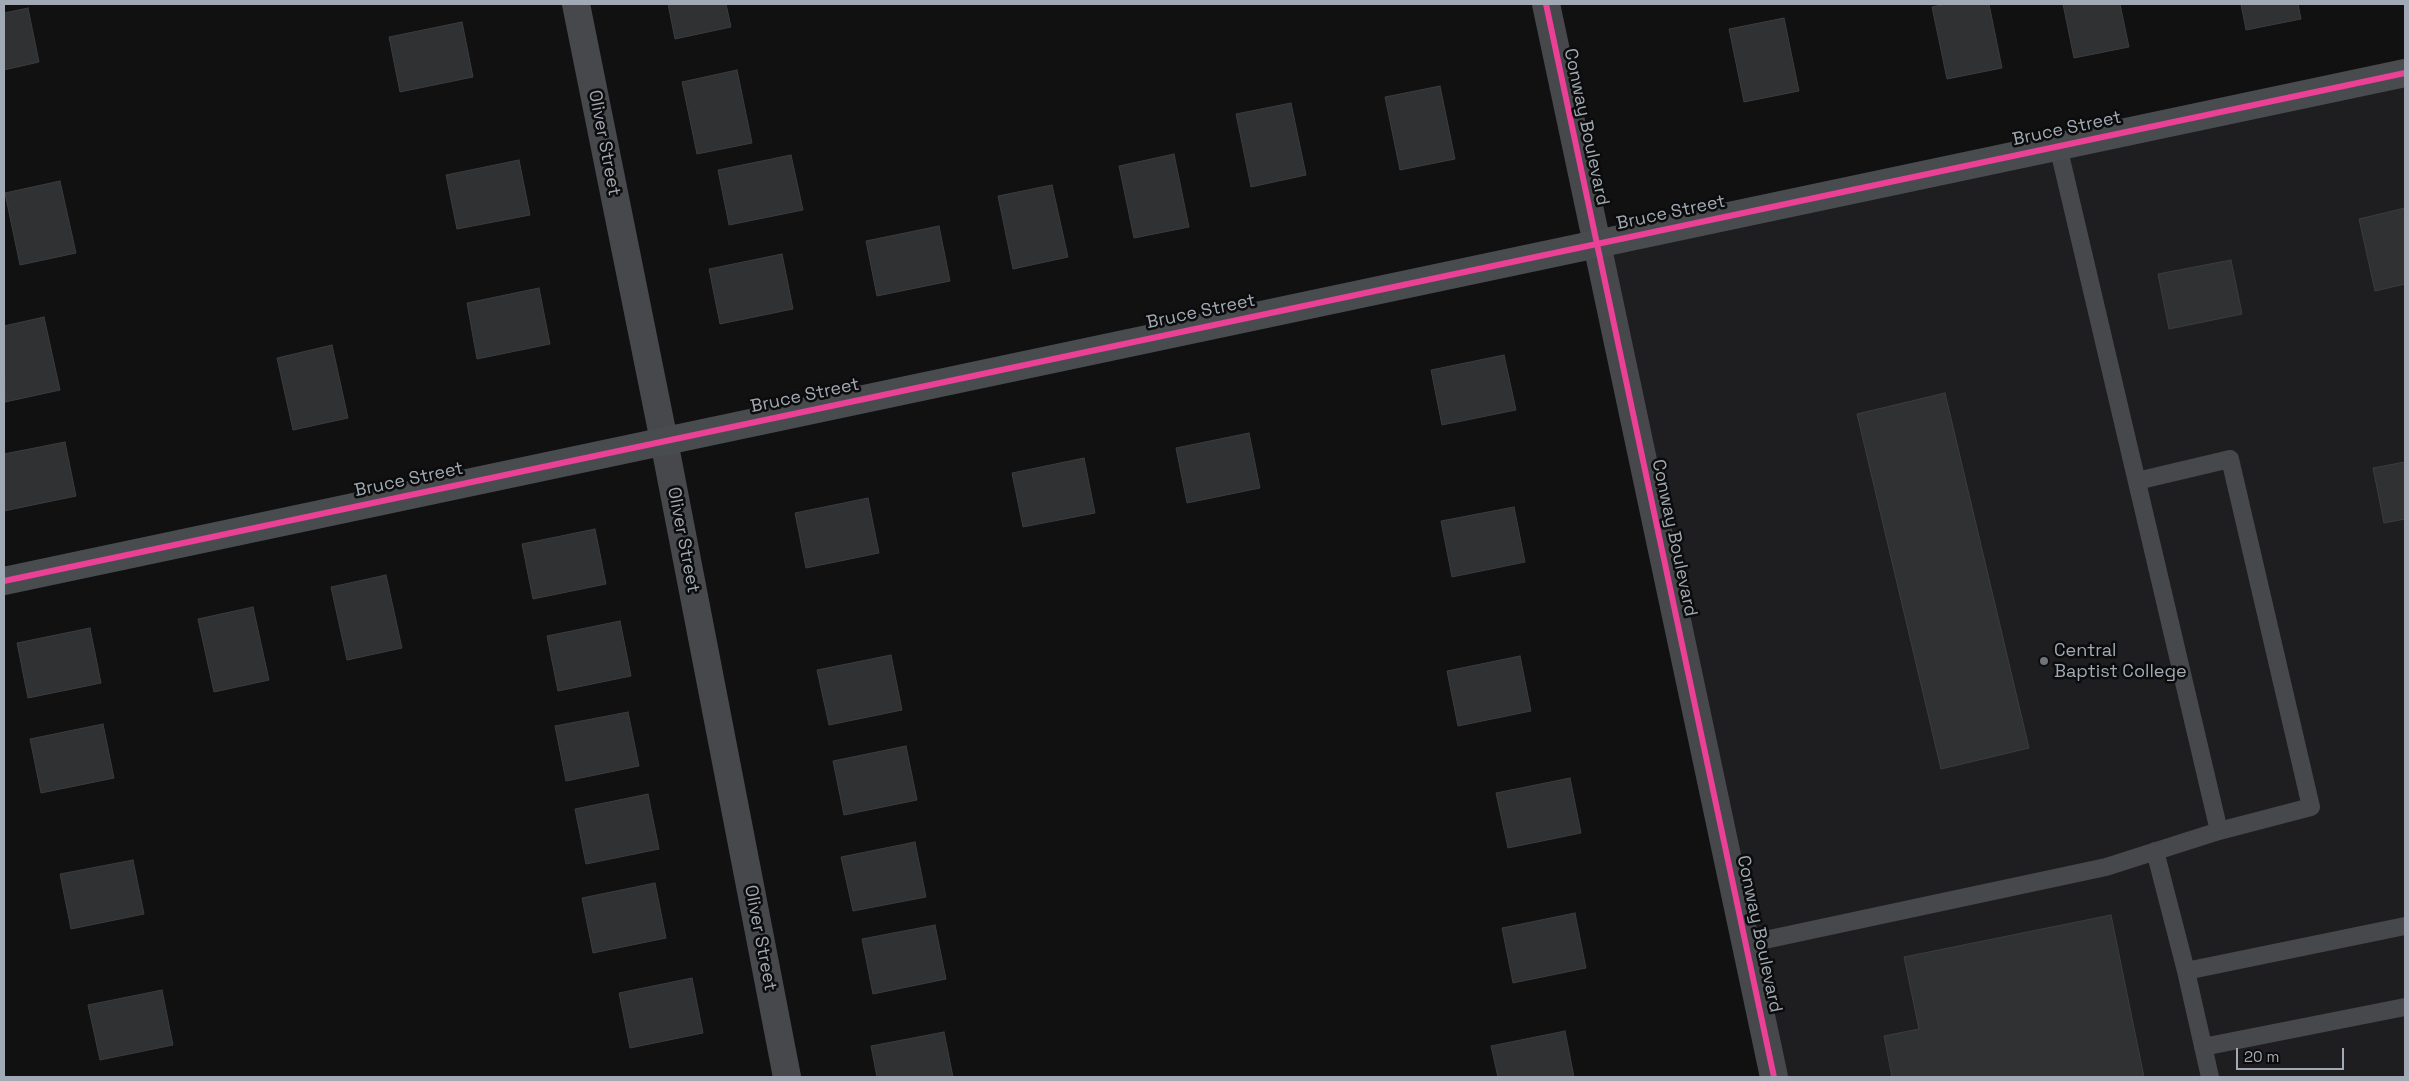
<!DOCTYPE html>
<style>
body{margin:0}
#map{position:relative;width:2409px;height:1081px;overflow:hidden;background:#111112;font-family:"Space Grotesk",sans-serif}
canvas{display:block}
.frame{position:absolute;inset:0;border:5px solid #a1aab4;pointer-events:none}
.scale{position:absolute;left:2236px;top:1048px;width:108px;height:22px;box-sizing:border-box;border:2px solid #a1aab4;border-top:0;padding-left:6px;font-size:15px;line-height:18px;white-space:nowrap;color:#a1aab4;-webkit-text-stroke:4px #0c0c0d;paint-order:stroke}
</style>
<div id="map">
<canvas width="2409" height="1081"></canvas>
<div class="frame"></div>
<div class="scale">20 m</div>
</div>
<script>
const c = document.querySelector('canvas').getContext('2d');
c.lineJoin = 'round';
function fill(path, color) { c.fillStyle = color; c.fill(path, 'evenodd'); }
const toPath = rows => new Path2D(rows.map(r => 'M' + r).join(''));
function strokePath(path, color, width, dash) { c.strokeStyle = color; c.lineWidth = width; c.lineCap = dash ? 'butt' : 'round'; c.setLineDash(dash || []); c.stroke(path); }
function drawText(font, color, halo, rows, align = 'center') {
  c.font = font + ' "Space Grotesk",sans-serif'; c.lineWidth = 5; c.setLineDash([]); c.textBaseline = 'middle'; c.strokeStyle = halo; c.fillStyle = color; for (const [text, x, y, turn = 0] of rows) {
    c.save(); c.translate(x, y); c.rotate((+turn || 0) * Math.PI / 180); c.textAlign = isNaN(turn) ? turn : align; if (halo) c.strokeText(text, 0, 0); c.fillText(text, 0, 0); c.restore();
  }
}
fill(toPath([
 [2405,73,2405,1077,1769,1077,1595,245]
]), '#1e1e20');
const building = toPath([
 [668,4,726,4,731,27,675,39,668,4],
 [1946,4,1989,4,2002,68,1947,79,1932,7,1946,4],
 [2063,4,2120,4,2129,47,2074,58,2063,4],
 [2241,4,2298,4,2301,19,2246,30,2241,4],
 [28,8,39,62,4,70,4,13,28,8],
 [1784,18,1799,91,1744,102,1729,29,1784,18],
 [462,22,473,77,400,92,389,37,462,22],
 [737,70,752,143,697,154,682,82,737,70],
 [1440,86,1455,159,1400,170,1385,97,1440,86],
 [1291,103,1306,175,1251,187,1236,114,1291,103],
 [1174,154,1189,227,1134,238,1119,166,1174,154],
 [791,155,803,210,729,225,718,170,791,155],
 [519,160,530,215,457,229,446,175,519,160],
 [60,181,76,253,20,265,5,193,60,181],
 [1052,185,1068,257,1013,269,998,196,1052,185],
 [2405,208,2405,284,2375,291,2359,219,2405,208],
 [939,226,950,281,877,296,866,241,939,226],
 [782,254,793,309,720,324,709,269,782,254],
 [2231,260,2242,314,2169,329,2158,274,2231,260],
 [539,288,550,344,477,359,467,303,539,288],
 [44,317,60,390,5,402,4,326,44,317],
 [332,345,348,418,293,430,277,358,332,345],
 [1504,355,1516,410,1442,425,1431,370,1504,355],
 [1945,393,2029,748,1941,769,1857,414,1945,393],
 [1249,433,1260,488,1187,503,1176,448,1249,433],
 [65,442,76,496,4,511,4,454,65,442],
 [1084,458,1095,513,1023,527,1012,473,1084,458],
 [2405,462,2405,519,2384,523,2373,468,2405,462],
 [868,498,879,553,806,568,795,513,868,498],
 [1514,507,1525,562,1452,577,1441,521,1514,507],
 [595,529,606,584,533,599,522,544,595,529],
 [386,575,402,648,347,660,331,587,386,575],
 [253,607,269,680,214,692,198,619,253,607],
 [620,621,631,676,558,691,547,636,620,621],
 [90,628,101,683,28,698,17,643,90,628],
 [891,655,902,710,829,725,817,670,891,655],
 [1520,656,1531,711,1458,726,1447,671,1520,656],
 [628,712,639,766,566,781,555,726,628,712],
 [103,724,114,778,41,793,30,739,103,724],
 [906,746,917,800,844,815,833,761,906,746],
 [1570,778,1581,833,1508,848,1496,793,1570,778],
 [648,794,659,849,586,864,575,809,648,794],
 [915,842,926,897,853,911,841,857,915,842],
 [133,860,144,914,71,929,60,874,133,860],
 [655,883,666,938,593,953,582,898,655,883],
 [1575,913,1586,968,1513,983,1502,928,1575,913],
 [2111,915,2144,1077,1892,1077,1884,1036,1919,1029,1904,957,2111,915],
 [935,925,946,979,873,994,862,939,935,925],
 [692,978,703,1033,630,1048,619,993,692,978],
 [162,990,173,1045,100,1060,88,1005,162,990],
 [1565,1031,1574,1077,1498,1077,1491,1046,1565,1031],
 [944,1032,953,1077,877,1077,871,1046,944,1032]
]);
fill(building, '#303133');
strokePath(building, '#3a3c3e', 1);
strokePath(toPath([
 [2137,481,2230,459,2311,807,2219,831],
 [2155,851,2186,971,2405,926],
 [1746,944,2106,867,2219,831,2058,146],
 [2186,971,2210,1077],
 [2203,1047,2405,1007]
]), '#46484b', 18);
strokePath(toPath([
 [576,4,664,441,787,1077],
 [1546,4,1774,1077]
]), '#46484b', 28);
strokePath(toPath([
 [4,581,2405,73]
]), '#494c4f', 28);
strokePath(toPath([
 [1546,4,1774,1077],
 [4,581,2405,73]
]), '#ea4096', 6);
for (const [x, y, r, color] of [
 [2044,661,5,"#6f747b"]
]) { const dot = new Path2D(); dot.arc(x, y, r, 0, 2 * Math.PI); c.fillStyle = color; c.fill(dot); strokePath(dot, '#0c0c0d', 2); }
drawText('18px', '#a1aab4', '#0c0c0d', [
 ["Conway Boulevard",1586,127,78],
 ["Bruce Street",2067,129,-12],
 ["Oliver Street",604,143,79],
 ["Bruce Street",1671,213,-12],
 ["Bruce Street",1201,312,-12],
 ["Bruce Street",805,396,-12],
 ["Bruce Street",409,480,-12],
 ["Conway Boulevard",1674,538,78],
 ["Oliver Street",683,540,79],
 ["Conway Boulevard",1759,934,78],
 ["Oliver Street",760,938,79]
]);
drawText('18px', '#a1aab4', '#0c0c0d', [
 ["Central",2054,651],
 ["Baptist College",2054,672]
], 'left');
</script>
